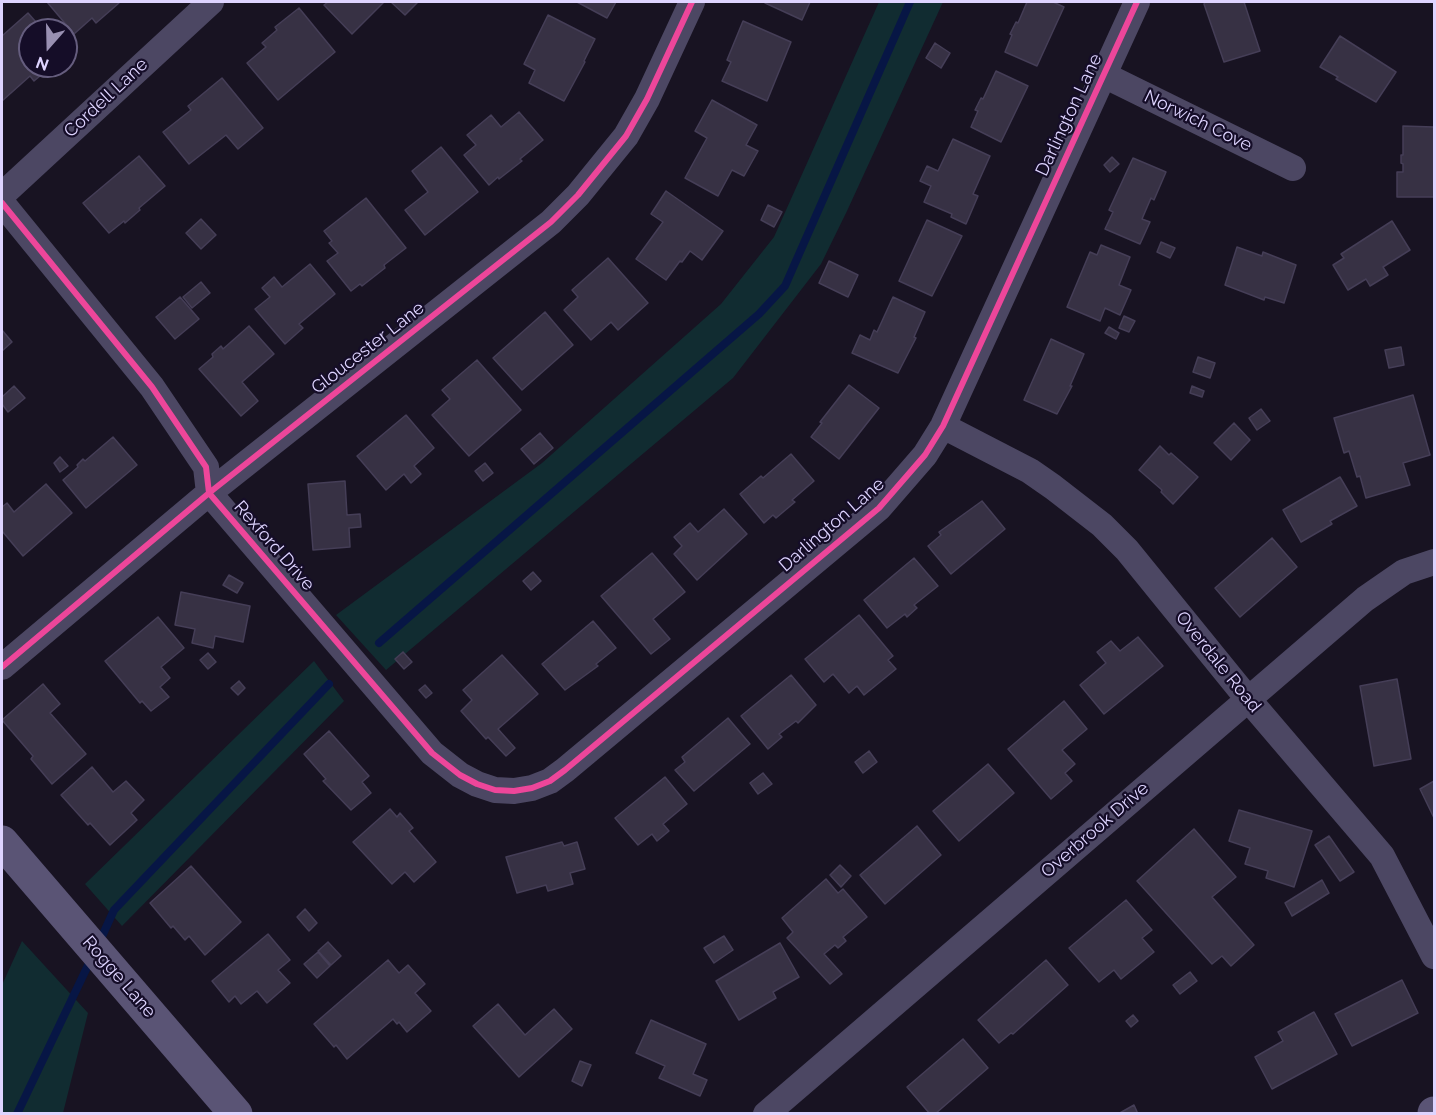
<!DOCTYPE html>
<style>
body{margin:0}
#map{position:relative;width:1436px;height:1115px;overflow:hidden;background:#181322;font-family:Raleway,sans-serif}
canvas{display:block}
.frame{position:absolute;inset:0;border:3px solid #ded4ff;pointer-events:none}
.north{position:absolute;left:18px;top:18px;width:60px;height:60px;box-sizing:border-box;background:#150d28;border:2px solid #655d7e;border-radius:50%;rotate:200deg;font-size:16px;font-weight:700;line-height:24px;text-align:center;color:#ded4ff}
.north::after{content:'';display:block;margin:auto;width:21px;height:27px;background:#9990b2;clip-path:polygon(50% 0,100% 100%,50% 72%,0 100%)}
</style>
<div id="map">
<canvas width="1436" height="1115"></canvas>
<div class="frame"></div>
<div class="north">N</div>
</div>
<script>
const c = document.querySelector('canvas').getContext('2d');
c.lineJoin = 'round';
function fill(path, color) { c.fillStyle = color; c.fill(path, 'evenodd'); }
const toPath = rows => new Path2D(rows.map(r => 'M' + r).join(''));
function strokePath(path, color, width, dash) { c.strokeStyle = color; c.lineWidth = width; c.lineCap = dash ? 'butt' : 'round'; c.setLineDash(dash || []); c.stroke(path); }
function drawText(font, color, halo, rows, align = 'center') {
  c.font = font + ' Raleway,sans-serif'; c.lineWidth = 4.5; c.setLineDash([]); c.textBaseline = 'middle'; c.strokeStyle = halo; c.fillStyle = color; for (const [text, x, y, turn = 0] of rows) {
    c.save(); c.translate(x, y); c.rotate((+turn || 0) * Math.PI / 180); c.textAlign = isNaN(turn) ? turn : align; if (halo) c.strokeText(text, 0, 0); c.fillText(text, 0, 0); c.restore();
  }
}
fill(toPath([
 [879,2,943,2,847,211,821,264,733,378,386,670,336,615,542,463,721,304,774,237],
 [314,661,344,701,122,926,85,884],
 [22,941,88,1013,63,1113,2,1113,2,985]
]), '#112c31');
strokePath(toPath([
 [379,643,759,314,785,286,910,2],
 [99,943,114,910,329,684],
 [17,1114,92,957]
]), '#071645', 8);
const building = toPath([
 [47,2,117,2,119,3,96,23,92,18,74,34,47,2],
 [328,2,384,2,352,34,324,5,328,2],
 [391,2,418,2,405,15,391,2],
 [577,2,616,2,607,18,577,2],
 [766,2,810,2,802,20,765,3,766,2],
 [1027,2,1053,2,1064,7,1037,66,1005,52,1012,35,1010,34,1016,22,1018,23,1027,2],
 [1205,2,1244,2,1260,51,1224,62,1204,4,1205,2],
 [299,8,335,52,278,100,247,63,266,47,262,43,277,30,275,27,299,8],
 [28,13,43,30,30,30,30,66,52,66,34,81,30,76,2,101,2,36,28,13],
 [548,15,595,39,584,61,585,62,564,101,529,83,535,70,524,64,548,15],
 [743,21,791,42,767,101,722,81,731,62,727,60,743,21],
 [1340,36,1396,72,1376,102,1336,79,1338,77,1320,67,1340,36],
 [935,43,950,53,941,68,926,58,935,43],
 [996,71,1028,86,1001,142,971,127,978,111,975,110,981,98,983,99,996,71],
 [222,78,263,128,238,149,226,135,189,164,163,132,191,110,188,106,222,78],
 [712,100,757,125,746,145,758,151,744,176,732,170,718,196,685,178,707,138,695,131,712,100],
 [519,112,543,140,520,159,522,161,499,179,498,177,489,185,464,155,476,145,467,135,491,115,501,127,519,112],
 [1403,126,1434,127,1434,197,1397,197,1397,172,1403,172,1403,164,1401,163,1401,155,1403,155,1403,126],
 [953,139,990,156,973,194,978,196,966,224,951,217,952,214,924,202,931,186,920,181,927,166,938,171,953,139],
 [441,147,478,192,425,235,405,210,428,192,412,171,441,147],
 [139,156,165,186,139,208,140,210,125,223,124,221,109,233,83,203,139,156],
 [1112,157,1119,164,1110,172,1104,165,1112,157],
 [1133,158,1166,172,1154,200,1151,198,1142,219,1150,222,1140,244,1105,229,1113,212,1109,210,1133,158],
 [666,191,723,231,702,260,690,251,682,262,680,261,666,280,636,259,663,222,651,214,666,191],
 [366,198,406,248,384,265,385,268,362,286,360,284,351,291,327,261,338,253,329,243,332,241,324,231,366,198],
 [768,205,782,212,774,227,761,220,768,205],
 [201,219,216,235,201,249,186,233,201,219],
 [927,220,962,236,932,296,899,281,927,220],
 [1392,221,1410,250,1383,267,1388,275,1370,286,1366,279,1348,290,1333,265,1344,258,1341,254,1392,221],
 [1161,242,1175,248,1170,258,1157,252,1161,242],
 [1101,245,1130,257,1119,285,1131,290,1120,315,1105,308,1100,321,1067,307,1090,252,1097,255,1101,245],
 [1237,247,1262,256,1263,252,1296,265,1284,303,1265,297,1264,300,1225,285,1237,247],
 [608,258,648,303,618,330,611,322,591,340,564,310,578,297,572,290,608,258],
 [829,261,858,275,848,297,819,283,829,261],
 [310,264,335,294,299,324,303,328,285,344,255,309,270,297,262,288,274,277,282,287,310,264],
 [201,282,210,293,192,308,183,297,201,282],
 [180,297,199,319,175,339,156,317,180,297],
 [893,297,925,312,914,337,916,338,898,373,852,353,860,335,870,340,874,330,877,332,893,297],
 [545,312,573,345,522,390,493,358,545,312],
 [1124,316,1135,321,1129,332,1119,328,1124,316],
 [249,326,274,354,242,382,258,401,241,416,199,369,213,357,212,354,221,346,223,349,249,326],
 [1109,327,1119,333,1116,339,1105,333,1109,327],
 [2,330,12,342,2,351,2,330],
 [1051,339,1084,354,1070,386,1072,386,1057,414,1024,400,1051,339],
 [1401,347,1404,365,1389,368,1385,350,1401,347],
 [1198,357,1215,363,1210,378,1193,372,1198,357],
 [477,360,521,410,469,456,432,415,450,399,442,390,477,360],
 [849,385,879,408,839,459,811,437,822,423,820,422,849,385],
 [14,386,25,398,8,412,2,404,2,397,14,386],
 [1192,386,1204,391,1202,397,1190,393,1192,386],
 [1413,395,1430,455,1403,463,1410,485,1366,498,1360,476,1357,477,1349,451,1344,453,1334,418,1413,395],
 [1261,409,1270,421,1257,430,1249,418,1261,409],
 [406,415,434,448,414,466,421,474,411,483,404,474,386,490,357,456,406,415],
 [1234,423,1250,440,1231,460,1214,443,1234,423],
 [540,433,553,448,534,464,521,449,540,433],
 [113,437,137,465,86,508,63,480,78,467,77,465,83,459,85,461,113,437],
 [1160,446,1169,455,1171,453,1198,477,1173,504,1161,492,1162,490,1139,470,1160,446],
 [791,454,814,481,792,500,795,502,776,518,773,515,764,523,740,494,761,476,763,478,791,454],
 [60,457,68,466,60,472,54,463,60,457],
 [485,463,493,473,483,481,475,471,485,463],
 [1340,477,1357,506,1330,521,1332,524,1301,542,1283,510,1340,477],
 [345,481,347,515,360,514,361,527,349,528,350,547,313,550,308,484,345,481],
 [46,484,72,513,23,556,2,531,2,507,7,503,14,512,46,484],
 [982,501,1005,529,951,574,928,546,941,535,939,532,982,501],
 [724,509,747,534,697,580,674,554,682,546,674,537,690,523,698,532,724,509],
 [1272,538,1297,567,1240,617,1215,588,1272,538],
 [652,553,685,592,653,619,670,639,651,654,601,596,652,553],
 [914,558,938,586,914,605,917,608,907,617,905,614,887,628,864,600,914,558],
 [533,572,541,581,531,590,523,581,533,572],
 [229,575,243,583,237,593,223,585,229,575],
 [181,592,250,606,243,642,215,636,213,648,192,643,195,629,175,625,181,592],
 [859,615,893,656,888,660,896,669,864,695,857,686,849,693,833,674,824,682,805,659,859,615],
 [158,617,184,648,161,667,170,678,160,687,169,697,151,711,142,701,140,703,105,661,158,617],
 [593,621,616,648,596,664,598,666,565,690,542,664,593,621],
 [1138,637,1163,666,1104,714,1080,685,1106,663,1097,652,1111,641,1120,651,1138,637],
 [403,652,412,662,404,669,395,659,403,652],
 [208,653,216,662,208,669,200,660,208,653],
 [502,655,538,694,498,729,515,748,506,756,488,737,486,739,461,711,472,700,463,690,502,655],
 [791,675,816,705,798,723,796,721,779,734,782,737,768,749,741,716,791,675],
 [1397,679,1411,759,1374,766,1360,686,1397,679],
 [239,681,245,688,238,695,231,688,239,681],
 [43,684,60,704,50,713,86,754,52,784,31,759,33,756,2,720,43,684],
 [425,685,432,693,426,698,419,690,425,685],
 [1064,701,1087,729,1062,750,1075,764,1065,773,1072,781,1051,799,1008,749,1064,701],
 [728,718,750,744,694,791,675,770,685,762,682,757,728,718],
 [329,731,369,776,362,782,371,793,351,810,323,781,326,779,304,754,329,731],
 [869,751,877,762,863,773,855,762,869,751],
 [988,764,1014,793,959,841,933,811,988,764],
 [92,767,113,792,126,781,144,800,131,813,137,820,110,845,90,823,88,825,61,795,92,767],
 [763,773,772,784,758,794,750,783,763,773],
 [665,777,687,804,663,824,669,831,657,841,652,834,638,845,615,818,665,777],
 [1434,781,1434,818,1420,789,1434,781],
 [390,809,397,817,400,813,413,828,409,831,436,862,414,882,405,872,392,884,353,842,390,809],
 [1239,810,1312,831,1294,887,1266,878,1268,871,1245,864,1250,848,1229,841,1239,810],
 [917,826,941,855,885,904,860,875,917,826],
 [1194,829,1236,877,1212,897,1254,945,1231,966,1222,956,1212,964,1137,881,1194,829],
 [1329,836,1354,872,1340,881,1315,845,1329,836],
 [562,842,564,846,577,842,585,869,570,873,573,884,548,891,546,885,517,893,506,857,562,842],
 [840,865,851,876,841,887,830,875,840,865],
 [191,866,241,922,205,955,189,936,185,940,173,926,171,928,150,903,191,866],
 [826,879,838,893,843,889,867,917,843,937,846,941,838,948,835,945,824,954,842,974,830,984,787,938,793,932,782,918,826,879],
 [1322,880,1329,893,1292,916,1285,903,1322,880],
 [1126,900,1152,930,1142,938,1154,952,1121,979,1114,970,1099,982,1069,948,1126,900],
 [305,909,317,923,309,931,297,917,305,909],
 [268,934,290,960,278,970,290,983,267,1003,257,991,241,1004,235,996,229,1002,212,981,268,934],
 [724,936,733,950,714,963,704,948,724,936],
 [328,942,341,956,331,965,318,951,328,942],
 [780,943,799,977,773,992,776,998,739,1020,716,981,780,943],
 [318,952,330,966,317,978,304,964,318,952],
 [388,960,399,973,408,965,425,984,415,993,431,1011,407,1032,399,1022,397,1024,393,1019,347,1059,336,1045,334,1047,314,1024,388,960],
 [1046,960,1068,985,1013,1034,1011,1033,999,1043,978,1020,1046,960],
 [1190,972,1197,981,1180,994,1173,985,1190,972],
 [1402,980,1418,1013,1352,1046,1335,1014,1402,980],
 [498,1004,525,1035,554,1009,572,1029,519,1077,473,1026,498,1004],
 [1314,1012,1337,1054,1272,1089,1255,1057,1283,1041,1278,1032,1314,1012],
 [1133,1015,1138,1021,1131,1027,1126,1021,1133,1015],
 [651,1020,706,1044,693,1074,707,1080,700,1096,659,1078,665,1066,636,1053,651,1020],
 [963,1039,988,1068,935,1114,930,1114,907,1087,963,1039],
 [580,1061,591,1065,582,1086,572,1081,580,1061],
 [1134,1105,1138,1114,1118,1114,1134,1105]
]);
fill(building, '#373144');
strokePath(building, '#453e57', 1.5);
strokePath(toPath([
 [1104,75,1293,168],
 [2,195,211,2],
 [2,203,152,387,206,467,209,493,432,753,460,775,477,784,495,790,514,791,532,788,550,781,565,770,879,508,925,455,943,426,1137,2],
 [943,426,1030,471,1053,487,1102,525,1127,550,1248,699,1382,856,1434,956],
 [2,667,209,493,551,222,578,195,626,136,647,99,692,2],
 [766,1114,1365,599,1404,572,1434,562]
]), '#4c4763', 26);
strokePath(toPath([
 [2,842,236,1114],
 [1434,1114,1434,1113]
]), '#5a5475', 33);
strokePath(toPath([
 [2,203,152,387,206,467,209,493,432,753,460,775,477,784,495,790,514,791,532,788,550,781,565,770,879,508,925,455,943,426,1137,2],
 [2,667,209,493,551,222,578,195,626,136,647,99,692,2]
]), '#ed469a', 6);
drawText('18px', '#ded4ff', '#150d28', [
 ["Cordell Lane",106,98,-43],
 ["Darlington Lane",1069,115,-65],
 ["Norwich Cove",1198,121,26],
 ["Gloucester Lane",368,348,-38],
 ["Darlington Lane",832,525,-41],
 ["Rexford Drive",274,546,49],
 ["Overdale Road",1218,662,51],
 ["Overbrook Drive",1095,830,-41],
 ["Rogge Lane",119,977,49]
]);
</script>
